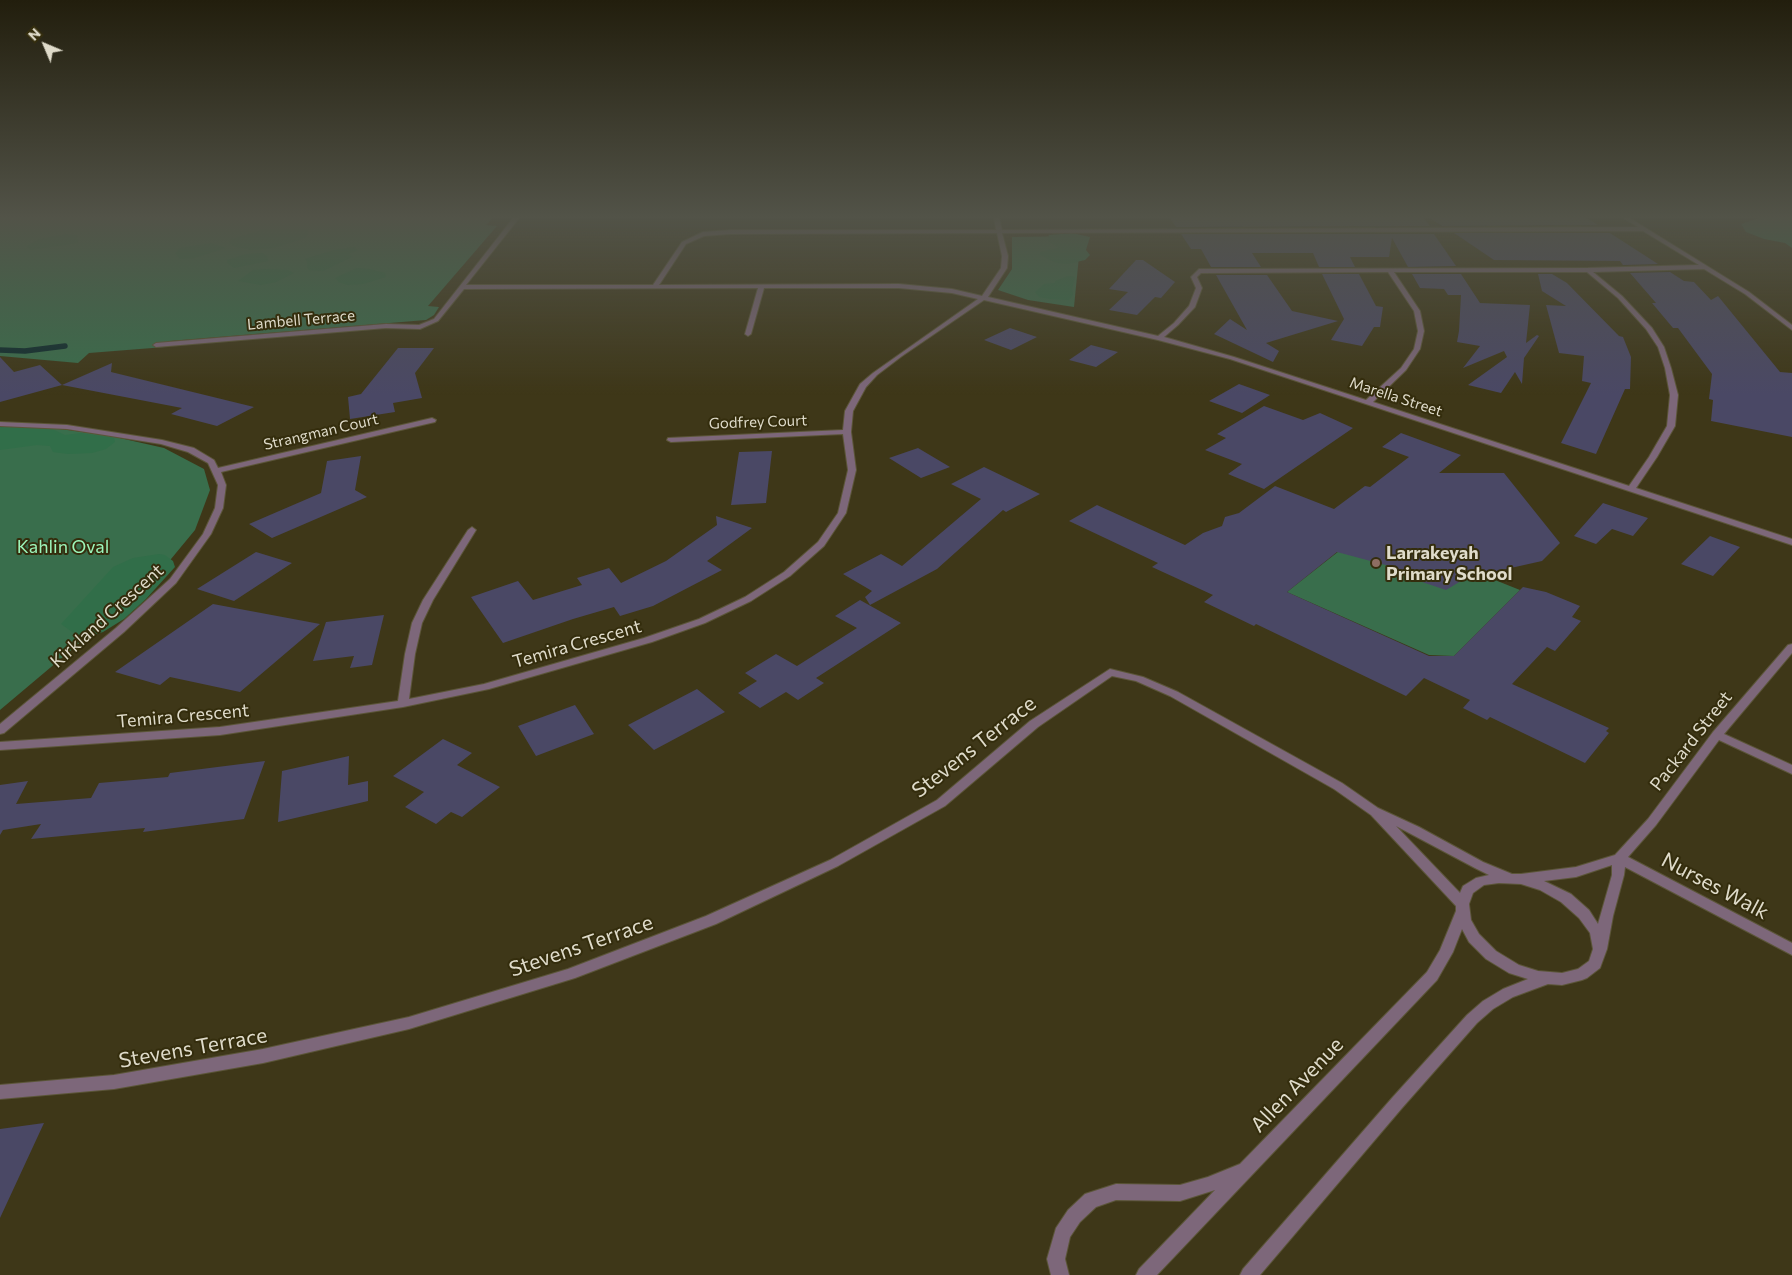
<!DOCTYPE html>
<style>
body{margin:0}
#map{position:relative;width:1792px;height:1275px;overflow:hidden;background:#3e3718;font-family:Commissioner,sans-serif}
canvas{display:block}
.north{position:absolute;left:20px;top:20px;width:50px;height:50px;-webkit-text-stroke:4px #342d0d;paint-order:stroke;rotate:315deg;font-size:14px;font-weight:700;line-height:20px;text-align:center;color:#dfdbca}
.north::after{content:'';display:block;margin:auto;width:18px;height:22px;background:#dfdbca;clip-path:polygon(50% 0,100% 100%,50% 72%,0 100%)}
</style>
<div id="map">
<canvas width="1792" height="1275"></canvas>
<div class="north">N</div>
</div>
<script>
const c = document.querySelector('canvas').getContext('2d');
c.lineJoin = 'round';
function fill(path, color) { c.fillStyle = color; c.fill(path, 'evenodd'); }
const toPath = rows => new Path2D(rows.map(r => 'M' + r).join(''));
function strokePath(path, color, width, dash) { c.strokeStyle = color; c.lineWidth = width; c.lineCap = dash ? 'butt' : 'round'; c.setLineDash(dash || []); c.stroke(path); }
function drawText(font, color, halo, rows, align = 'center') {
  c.font = font + ' Commissioner,sans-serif'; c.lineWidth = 4; c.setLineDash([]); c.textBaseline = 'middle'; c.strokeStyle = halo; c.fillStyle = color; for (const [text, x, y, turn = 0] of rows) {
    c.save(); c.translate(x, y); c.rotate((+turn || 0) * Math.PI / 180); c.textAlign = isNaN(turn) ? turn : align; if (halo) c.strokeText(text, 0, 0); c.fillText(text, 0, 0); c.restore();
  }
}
fill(toPath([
 [0,217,494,217,486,225,497,226,428,306,439,307,434,315,426,320,170,341,165,347,89,353,78,363,0,356],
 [1081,236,1074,307,1028,300,998,290,1012,269,1012,237],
 [0,426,54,428,111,436,164,448,204,469,210,490,195,530,152,582,0,710],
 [1367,529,1520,590,1454,656,1429,655,1287,592]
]), '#396e4c');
fill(toPath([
 [1762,217,1792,217,1792,248,1785,243,1764,239,1746,232,1741,224],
 [265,229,308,230,308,235,305,238,274,248,251,250,233,246,229,243,231,239],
 [1072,233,1090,237,1086,250,1090,255,1085,260,1068,264,1057,263,1040,255,1040,252,1058,248,1047,240,1049,235],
 [66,234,77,235,78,243,30,250,27,246,39,239],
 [211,243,226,248,194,258,180,259,175,253,180,248],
 [354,247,358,250,349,254,352,257,323,271,309,270,307,267,307,262,305,259,334,250],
 [263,253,267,256,268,261,234,268,227,263,227,260,246,254],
 [357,268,369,269,385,273,386,277,363,284,347,285,339,282,335,278],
 [266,269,288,270,294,273,276,282,261,285,238,281,253,270],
 [1068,276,1075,277,1072,289,1073,295,1069,300,1050,299,1039,297,1035,292,1044,284,1055,283,1055,281],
 [0,427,52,429,65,435,81,433,114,438,115,442,106,449,92,453,68,454,53,452,50,446,37,445,0,450],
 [159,554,165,555,173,561,175,567,146,599,124,619,103,632,87,637,72,632,61,624,113,567,133,558]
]), '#316e49');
strokePath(toPath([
 [0,350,25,351,65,346]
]), '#0e2c2e', 5.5);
fill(toPath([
 [1169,217,1423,217,1430,226,1176,227],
 [1428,217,1585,217,1598,225,1442,226],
 [1454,233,1610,233,1658,264,1623,265,1620,261,1494,260],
 [1181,234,1434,234,1456,266,1408,267,1392,238,1389,257,1350,257,1355,267,1319,267,1313,253,1252,253,1261,267,1211,267,1201,249,1191,249],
 [1136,260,1143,260,1175,282,1161,298,1155,297,1137,315,1109,310,1128,292,1109,289],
 [1670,272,1684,281,1694,282,1711,300,1718,296,1780,372,1792,373,1792,437,1711,421,1713,400,1709,399,1712,374,1678,328,1673,328,1652,303,1656,303,1630,273],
 [1322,274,1359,274,1376,306,1383,307,1380,327,1374,327,1362,346,1331,340,1344,319],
 [1412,274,1461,274,1480,303,1530,305,1526,343,1537,335,1539,336,1524,358,1522,384,1515,372,1501,393,1468,385,1507,357,1504,351,1463,368,1480,346,1457,342,1459,331,1461,295,1448,295,1444,289,1420,288],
 [1538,274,1552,274,1567,283,1619,336,1623,337,1631,357,1630,389,1625,389,1596,454,1561,443,1591,383,1582,381,1584,356,1559,353,1546,305,1566,306,1542,291],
 [1216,275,1267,275,1292,311,1338,321,1266,343,1279,351,1273,362,1214,334,1230,319,1247,330],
 [1010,328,1037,337,1011,350,984,340],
 [1091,345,1118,352,1096,367,1069,360],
 [398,348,434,348,415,373,422,398,393,403,395,412,350,419,348,397,361,394],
 [0,357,14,372,40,365,62,385,0,402],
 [112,363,111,372,254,407,217,426,171,414,182,408,62,385],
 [1239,384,1270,395,1242,413,1209,401],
 [1264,406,1303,420,1320,413,1353,428,1264,489,1228,474,1242,464,1205,450,1226,438,1217,434],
 [1401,433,1461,455,1439,473,1504,473,1560,543,1542,561,1466,578,1446,590,1410,578,1393,567,1337,552,1287,592,1429,656,1454,656,1523,587,1546,592,1580,606,1572,617,1581,621,1555,651,1547,647,1512,684,1609,728,1606,731,1609,733,1585,763,1490,717,1487,720,1463,708,1470,700,1424,678,1406,696,1256,624,1254,626,1204,602,1213,595,1152,567,1158,563,1069,521,1097,505,1185,545,1203,533,1222,526,1225,517,1239,513,1275,486,1334,509,1365,486,1370,487,1409,457,1382,447],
 [918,448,950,467,921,478,889,458],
 [772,451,766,503,731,505,739,452],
 [361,456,355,490,367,497,272,538,249,524,321,493,327,461],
 [984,467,1040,494,1006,512,1003,510,937,569,870,605,865,597,872,591,843,574,881,554,902,566,981,499,951,484],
 [1603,503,1648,518,1633,536,1612,529,1596,544,1574,536],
 [716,516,752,528,707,561,722,570,653,606,620,616,614,607,573,619,503,643,471,597,518,581,533,600,582,585,577,578,609,568,621,583,666,561,717,525],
 [1710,536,1740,547,1713,576,1681,564],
 [256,552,292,563,234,601,197,589],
 [860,600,901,623,816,678,824,683,798,700,786,692,760,708,738,693,757,681,745,673,776,654,797,666,857,628,835,616],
 [213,604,320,624,240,692,170,677,160,685,115,672],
 [384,615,372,665,350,668,354,656,313,661,326,622],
 [697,689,725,712,654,750,628,725],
 [575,705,594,734,536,756,518,726],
 [443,739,472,753,457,765,500,787,462,817,451,812,436,824,405,807,424,792,393,776],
 [349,756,348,785,368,781,368,801,278,822,282,771],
 [265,761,244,819,143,832,145,828,31,839,41,824,3,830,0,835,0,785,28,781,16,804,91,798,99,783,168,777,170,773],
 [44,1123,0,1218,0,1129]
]), '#4a4865');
const minor = toPath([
 [514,217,520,217,466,285,653,285,682,242,703,232,730,230,996,230,994,217,999,217,1002,230,1638,227,1622,217,1628,217,1749,292,1792,325,1792,330,1745,294,1704,269,1593,272,1622,296,1652,328,1664,347,1671,368,1678,395,1675,426,1657,457,1636,488,1792,539,1792,545,1230,359,1158,340,984,300,902,356,877,375,866,387,853,411,851,432,856,470,846,513,824,546,790,576,751,601,705,623,652,642,489,689,403,707,220,735,0,750,0,742,220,727,398,701,405,654,412,623,423,600,468,530,472,527,476,530,433,600,422,623,415,654,409,699,484,684,644,638,699,619,745,597,784,572,818,542,838,513,848,470,843,434,671,442,667,440,668,438,843,430,845,411,860,384,873,373,978,299,952,293,899,288,764,288,751,334,748,336,745,334,758,288,464,289,438,321,420,329,386,328,156,347,153,345,156,343,386,324,419,325,434,319,514,217],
 [1643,231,1699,265,1588,268,1199,269,1191,277,1196,288,1189,306,1174,323,1158,336,988,297,1007,268,1008,256,1002,233,1643,231],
 [997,233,1002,256,1001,268,982,296,952,289,899,284,659,285,686,244,704,236,730,234,997,233],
 [1388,272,1414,311,1418,331,1414,349,1401,368,1366,400,1234,357,1164,337,1178,325,1195,307,1202,288,1197,277,1201,273,1388,272],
 [1394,272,1587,272,1618,298,1646,329,1658,347,1665,368,1670,395,1667,426,1649,457,1629,486,1373,402,1406,370,1420,349,1424,331,1420,311,1394,272],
 [432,418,436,420,435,422,221,472,226,485,223,508,211,534,176,583,124,632,4,733,0,734,0,724,116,628,170,579,203,534,215,508,218,485,208,463,188,452,161,444,67,429,0,426,0,422,67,425,162,440,194,448,214,460,218,468,432,418],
 [1792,644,1792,653,1724,734,1792,765,1792,774,1719,740,1656,825,1628,857,1792,943,1792,955,1625,867,1624,875,1613,916,1607,949,1600,968,1587,978,1582,980,1562,985,1548,984,1513,997,1493,1009,1477,1023,1402,1108,1260,1275,1240,1275,1243,1269,1392,1098,1467,1015,1483,1001,1503,989,1528,979,1509,973,1486,959,1469,942,1462,929,1453,952,1437,980,1157,1275,1136,1275,1139,1269,1215,1190,1180,1201,1116,1200,1096,1207,1080,1222,1070,1237,1065,1259,1069,1275,1051,1275,1047,1259,1056,1228,1068,1210,1085,1194,1116,1184,1180,1185,1208,1177,1240,1164,1427,972,1440,950,1456,911,1456,906,1371,815,1334,789,1170,696,1136,681,1112,676,1038,727,945,806,838,866,716,924,575,978,409,1029,263,1063,114,1089,0,1099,0,1085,114,1075,263,1049,409,1017,568,969,706,916,830,860,937,800,1030,721,1110,669,1143,677,1178,692,1342,783,1378,808,1419,827,1483,862,1512,874,1521,874,1576,867,1615,855,1648,819,1713,732,1788,645,1792,644],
 [1396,826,1475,868,1489,875,1476,878,1463,886,1460,893,1396,826],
 [1612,865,1612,875,1598,924,1589,910,1571,894,1544,881,1576,877,1612,865],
 [1499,883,1521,884,1540,890,1561,902,1579,918,1590,933,1593,949,1589,961,1578,969,1562,973,1538,971,1519,965,1496,951,1479,934,1471,920,1469,904,1473,893,1484,885,1499,883]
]);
strokePath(minor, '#5b5538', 2);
fill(minor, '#7d677a');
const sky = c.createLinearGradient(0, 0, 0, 395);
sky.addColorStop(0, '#221e0d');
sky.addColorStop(0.55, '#525348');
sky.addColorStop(1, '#52534800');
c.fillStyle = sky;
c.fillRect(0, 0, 1792, 395);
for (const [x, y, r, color] of [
 [1376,563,5,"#8d6e63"]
]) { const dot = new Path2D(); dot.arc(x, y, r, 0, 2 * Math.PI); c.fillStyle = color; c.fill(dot); strokePath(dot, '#342d0d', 2); }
drawText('15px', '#dfdbca', '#342d0d', [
 ["Lambell Terrace",301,320,-5],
 ["Marella Street",1396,397,18],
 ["Godfrey Court",758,422,-2],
 ["Strangman Court",321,432,-13]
]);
drawText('18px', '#9cf5ba', '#342d0d', [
 ["Kahlin Oval",63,547]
]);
drawText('bold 18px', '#dfdbca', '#342d0d', [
 ["Larrakeyah",1386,553],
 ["Primary School",1386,574]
], 'left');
drawText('18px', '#dfdbca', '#342d0d', [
 ["Kirkland Crescent",107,616,-42],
 ["Temira Crescent",577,644,-16],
 ["Temira Crescent",183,716,-5],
 ["Packard Street",1691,741,-52]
]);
drawText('21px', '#dfdbca', '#342d0d', [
 ["Stevens Terrace",974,747,-38],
 ["Nurses Walk",1715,886,28],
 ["Stevens Terrace",581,946,-19],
 ["Stevens Terrace",193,1048,-10],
 ["Allen Avenue",1297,1085,-46]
]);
</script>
